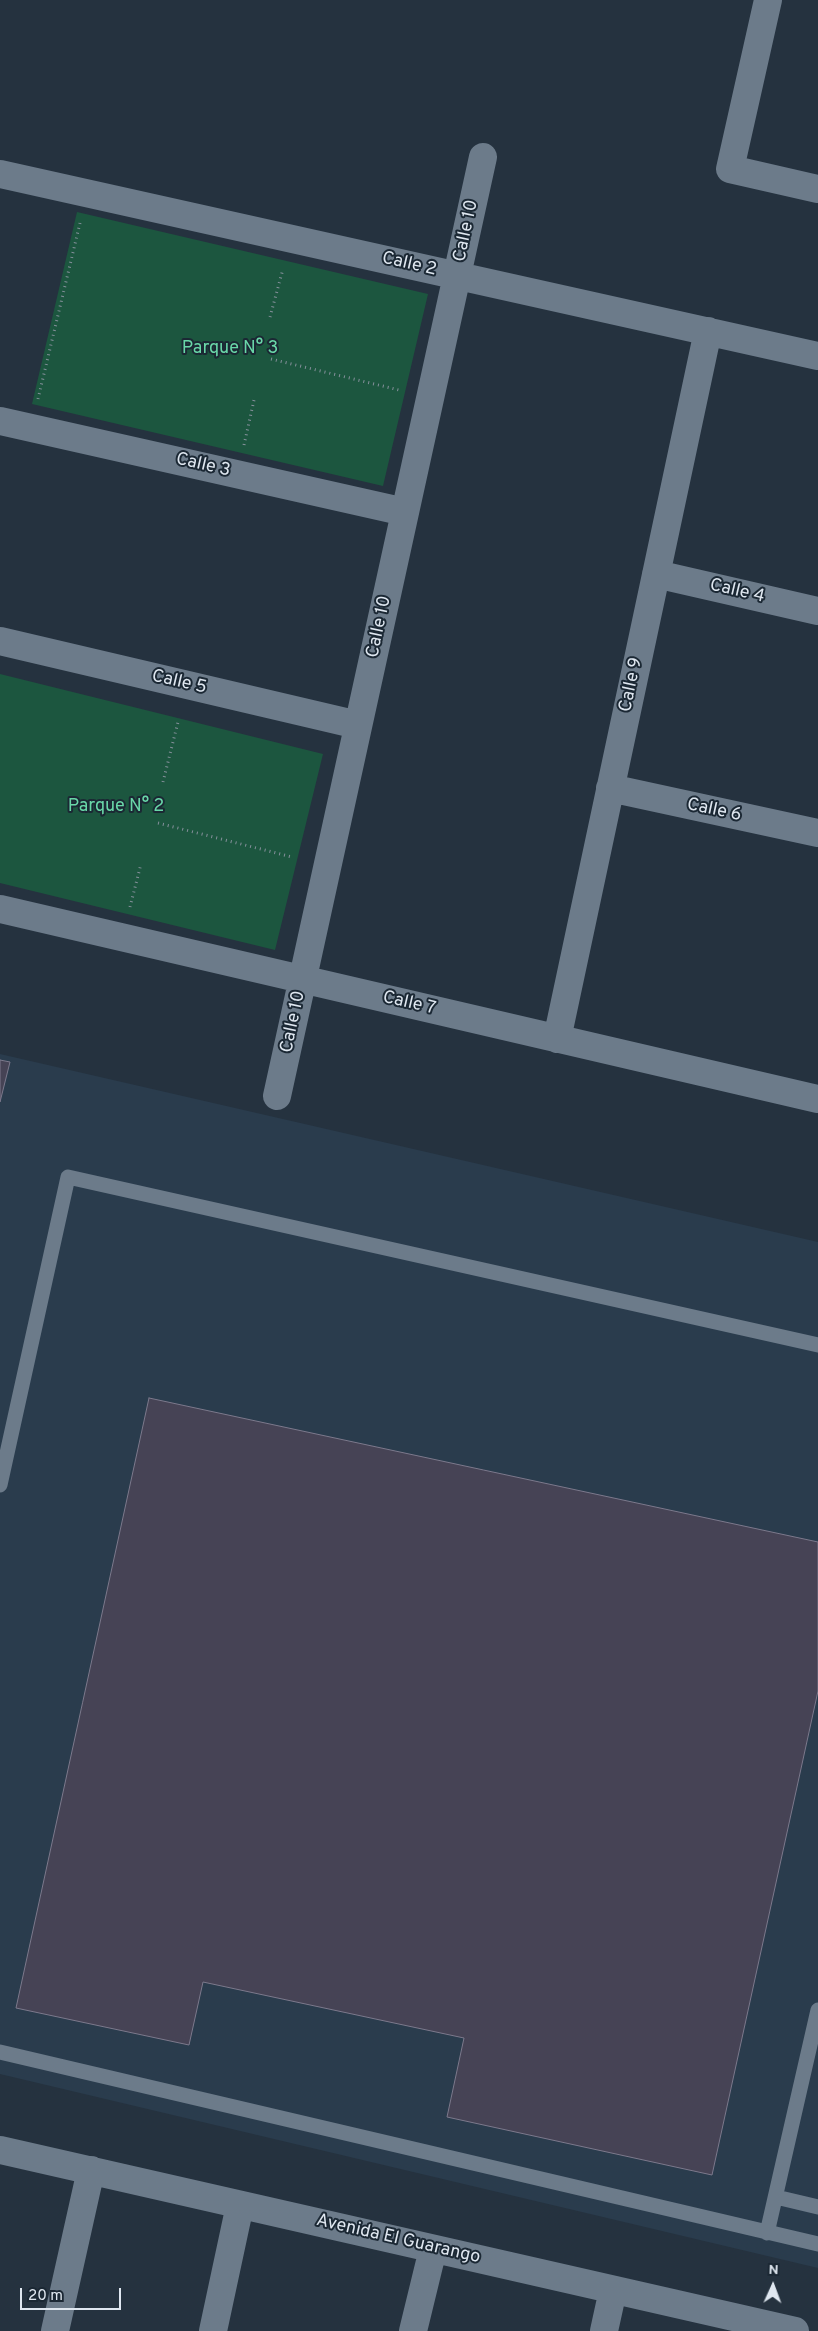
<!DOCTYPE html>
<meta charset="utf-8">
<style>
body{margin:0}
#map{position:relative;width:818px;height:2331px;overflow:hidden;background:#25323f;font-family:Overpass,sans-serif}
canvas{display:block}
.north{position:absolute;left:748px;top:2261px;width:50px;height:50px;-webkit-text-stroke:4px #1b2834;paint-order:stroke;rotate:2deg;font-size:14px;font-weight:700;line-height:20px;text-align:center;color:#dfe7f0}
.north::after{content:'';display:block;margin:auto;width:18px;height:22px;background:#dfe7f0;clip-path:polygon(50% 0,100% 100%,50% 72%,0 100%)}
.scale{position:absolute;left:20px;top:2288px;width:101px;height:22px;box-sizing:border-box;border:2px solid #dfe7f0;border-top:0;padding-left:6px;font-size:15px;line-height:18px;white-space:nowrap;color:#dfe7f0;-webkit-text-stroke:4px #1b2834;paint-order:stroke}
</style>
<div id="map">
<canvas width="818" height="2331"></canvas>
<div class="north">N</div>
<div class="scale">20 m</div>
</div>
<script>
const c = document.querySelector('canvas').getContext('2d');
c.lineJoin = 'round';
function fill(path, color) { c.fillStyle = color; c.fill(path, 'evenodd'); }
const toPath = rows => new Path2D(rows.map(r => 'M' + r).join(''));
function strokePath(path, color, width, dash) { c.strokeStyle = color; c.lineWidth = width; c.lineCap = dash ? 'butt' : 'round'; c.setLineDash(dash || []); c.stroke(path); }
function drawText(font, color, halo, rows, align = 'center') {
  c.font = font + ' Overpass,sans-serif'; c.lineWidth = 4; c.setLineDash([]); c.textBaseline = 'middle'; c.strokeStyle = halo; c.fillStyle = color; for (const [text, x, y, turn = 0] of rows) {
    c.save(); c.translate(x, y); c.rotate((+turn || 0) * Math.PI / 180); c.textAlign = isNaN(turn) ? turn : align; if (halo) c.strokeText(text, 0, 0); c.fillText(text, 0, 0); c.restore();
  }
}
fill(toPath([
 [0,1054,818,1242,818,2268,0,2074]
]), '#2a3c4d');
fill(toPath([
 [77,212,428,294,383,486,32,404],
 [0,674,323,754,275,950,0,883]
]), '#1c563f');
const building = toPath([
 [0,1060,10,1062,0,1102,0,1060],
 [149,1398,818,1542,818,1691,712,2175,447,2117,464,2038,203,1982,189,2045,16,2008,149,1398]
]);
fill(building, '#464355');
strokePath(building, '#7c798c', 1);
strokePath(toPath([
 [270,317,283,269],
 [271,359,399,390],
 [38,399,80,223],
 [244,445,254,400],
 [163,782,178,722],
 [158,823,292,857],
 [130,907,141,864]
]), '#85909b', 3, [1, 4]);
strokePath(toPath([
 [0,1485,68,1177,818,1345],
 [0,2052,818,2244],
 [776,2197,818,2207],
 [767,2233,818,2010]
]), '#6c7b8a', 15);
strokePath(toPath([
 [768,0,730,169,818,189],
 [0,174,818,356],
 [0,421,405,512],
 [656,574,818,611],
 [0,641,358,725],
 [610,788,818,833],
 [0,909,818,1099],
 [557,1039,708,331],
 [277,1096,483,157],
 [0,2150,795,2331],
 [55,2331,91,2170],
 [213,2331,240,2205],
 [413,2331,433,2249],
 [604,2331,613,2290]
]), '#6c7b8a', 28);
drawText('18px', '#dfe7f0', '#1b2834', [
 ["Calle 10",467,231,-78],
 ["Calle 2",409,265,13],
 ["Calle 3",203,466,13],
 ["Calle 4",737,592,13],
 ["Calle 10",380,627,-78],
 ["Calle 5",179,683,13],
 ["Calle 9",632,685,-78],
 ["Calle 6",714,811,12],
 ["Calle 7",409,1004,13],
 ["Calle 10",294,1022,-78],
 ["Avenida El Guarango",398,2240,13]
]);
drawText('18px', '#69d7a8', '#1b2834', [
 ["Parque N° 3",230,349],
 ["Parque N° 2",116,807]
]);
</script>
